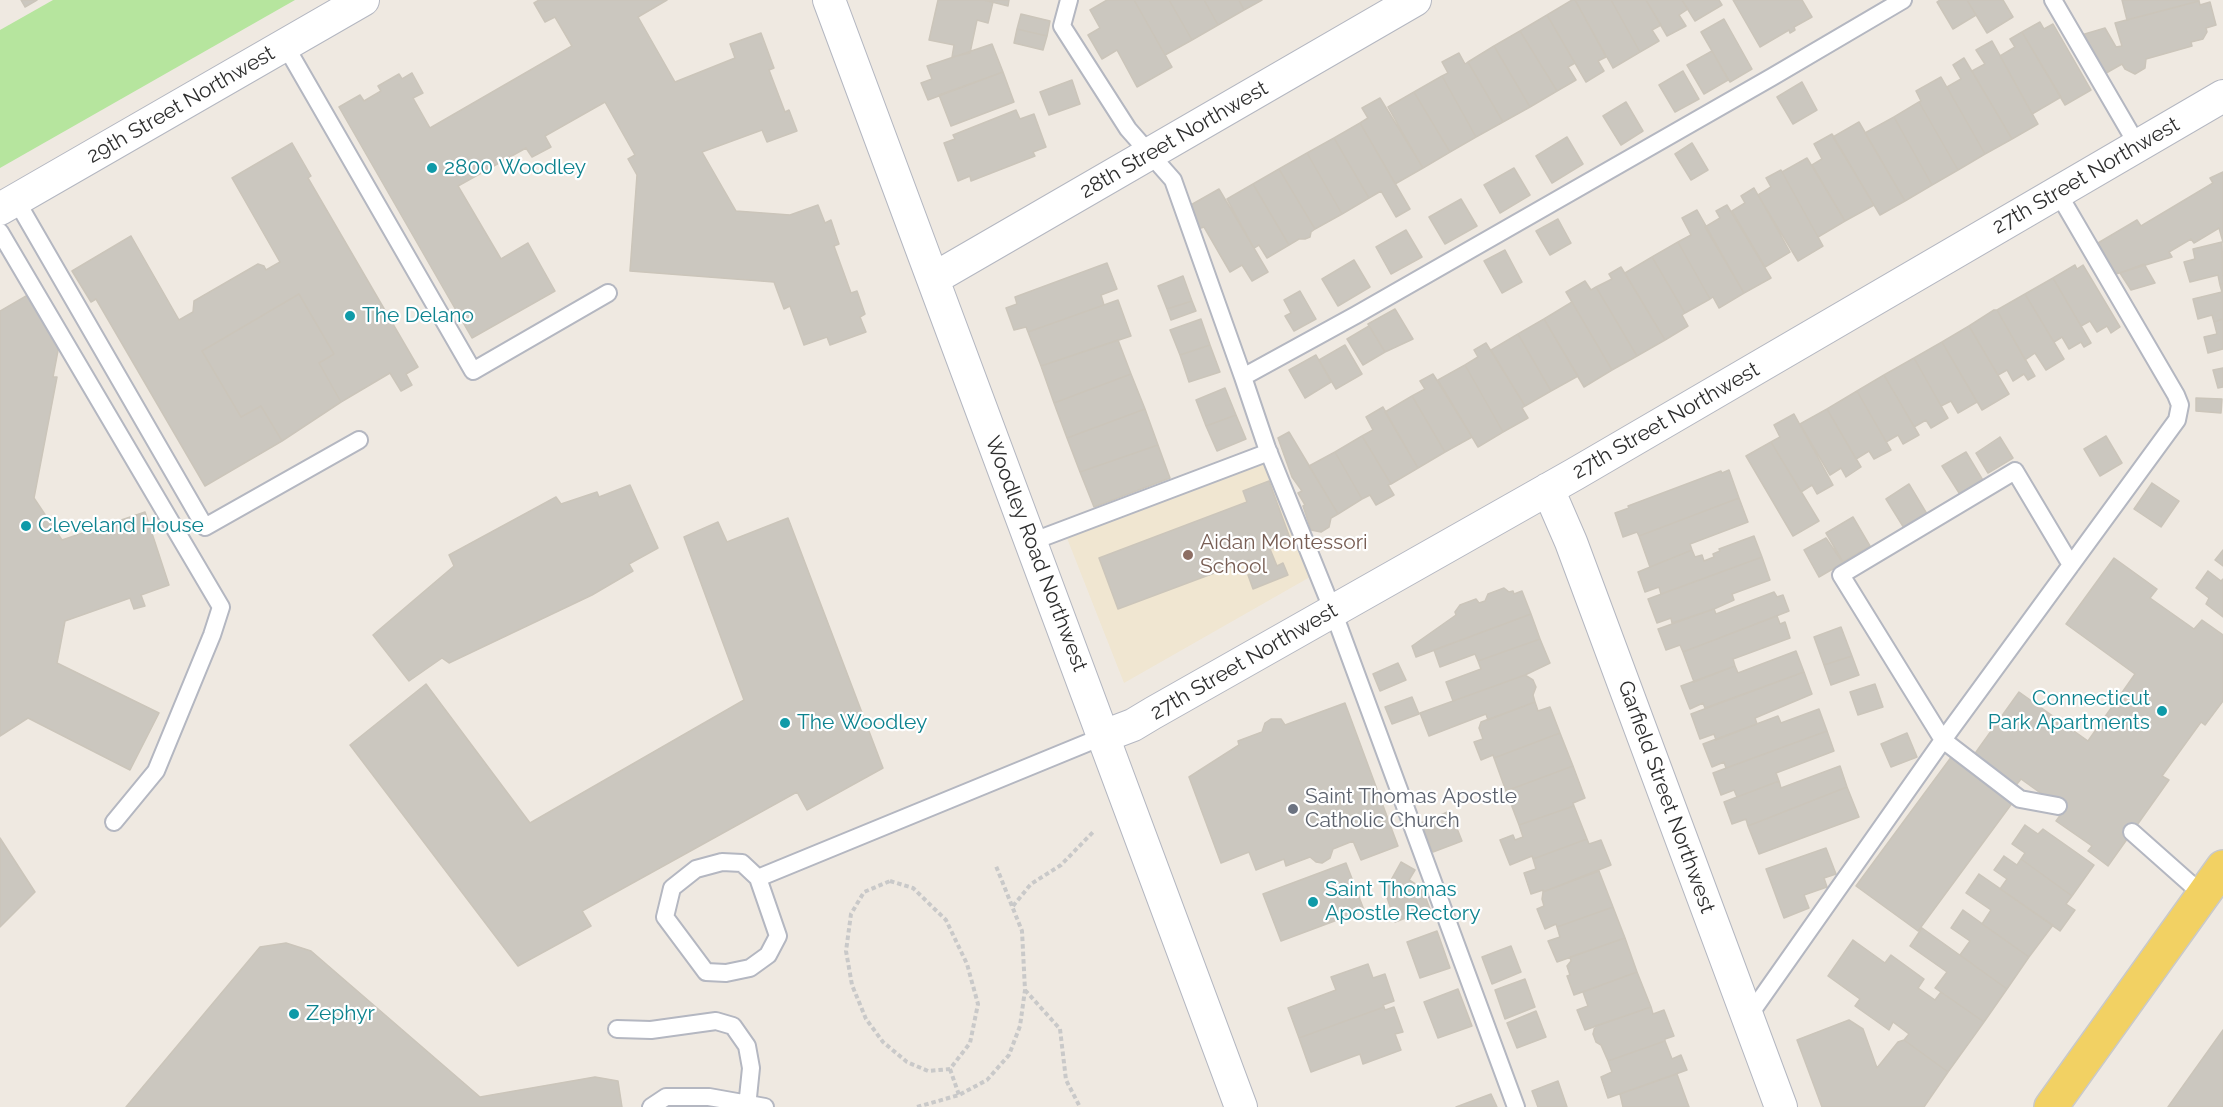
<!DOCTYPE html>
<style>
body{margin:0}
canvas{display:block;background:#efe9e1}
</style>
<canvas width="2223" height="1107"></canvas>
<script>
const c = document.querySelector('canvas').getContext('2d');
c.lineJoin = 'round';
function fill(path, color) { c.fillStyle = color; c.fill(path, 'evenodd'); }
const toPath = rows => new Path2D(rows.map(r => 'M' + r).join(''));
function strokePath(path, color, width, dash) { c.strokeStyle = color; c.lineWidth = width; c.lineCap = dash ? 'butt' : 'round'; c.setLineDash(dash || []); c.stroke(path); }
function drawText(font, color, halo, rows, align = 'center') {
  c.font = font + ' Raleway,sans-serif'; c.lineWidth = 4.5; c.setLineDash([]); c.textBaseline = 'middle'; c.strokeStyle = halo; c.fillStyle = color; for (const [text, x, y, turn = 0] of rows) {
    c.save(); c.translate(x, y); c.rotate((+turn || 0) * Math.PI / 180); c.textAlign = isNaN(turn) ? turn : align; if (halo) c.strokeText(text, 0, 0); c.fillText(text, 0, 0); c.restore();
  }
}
fill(toPath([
 [1266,460,1310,577,1124,683,1065,533]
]), '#f0e6d1');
fill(toPath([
 [53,0,295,0,0,168,0,30]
]), '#b6e59e');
const building = toPath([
 [21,0,37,0,25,7,21,0],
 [539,0,667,0,638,17,675,82,735,58,730,44,761,33,774,68,769,70,785,112,789,110,797,131,767,142,762,130,702,152,736,211,790,215,818,205,825,223,831,220,839,244,834,246,851,293,857,291,865,314,860,317,866,332,830,345,827,337,804,345,790,306,784,309,774,282,630,271,637,175,628,159,635,155,605,102,545,136,551,147,532,157,526,148,458,186,501,259,528,243,555,291,472,338,339,107,360,95,364,101,381,91,378,86,399,74,402,79,412,73,423,93,413,98,430,128,572,46,555,17,545,22,534,3,539,0],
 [938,0,984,0,993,2,988,23,977,20,970,53,952,57,954,45,929,40,938,0],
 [984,0,1009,0,1008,6,984,0],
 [1107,0,1134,0,1172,67,1137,87,1117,50,1102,59,1088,35,1100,28,1090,10,1107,0],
 [1134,0,1169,0,1192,40,1165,55,1134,0],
 [1169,0,1204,0,1218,25,1192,40,1169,0],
 [1204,0,1239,0,1244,10,1218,25,1204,0],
 [1239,0,1262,0,1244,10,1239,0],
 [1572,0,1575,0,1606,57,1598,61,1604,71,1586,82,1547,15,1572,0],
 [1575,0,1611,0,1640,52,1613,68,1575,0],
 [1611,0,1646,0,1661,25,1652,30,1659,41,1640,52,1611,0],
 [1646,0,1682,0,1688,9,1679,15,1686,26,1667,36,1646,0],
 [1682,0,1719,0,1722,5,1695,21,1682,0],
 [1733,0,1802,0,1812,17,1794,27,1795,30,1790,33,1789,30,1760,47,1733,0],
 [1940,0,1967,0,1976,15,1953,29,1937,2,1940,0],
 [1967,0,2003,0,2013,17,1987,33,1967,0],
 [2122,0,2199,0,2199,1,2127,20,2122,0],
 [2199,1,2200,5,2210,2,2216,25,2206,28,2207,32,2203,39,2191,42,2192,46,2146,59,2145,68,2135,74,2125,69,2122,64,2101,76,2078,36,2105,28,2116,47,2122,46,2115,23,2199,1],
 [1021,14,1050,21,1047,36,1017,29,1021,14],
 [1547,15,1575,63,1568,67,1576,80,1557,91,1520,31,1547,15],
 [1724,19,1752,69,1730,82,1701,32,1724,19],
 [2040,22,2044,29,2053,24,2091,90,2065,105,2022,32,2040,22],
 [1017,29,1047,36,1043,50,1014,43,1017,29],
 [1520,31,1557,91,1530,107,1494,46,1520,31],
 [2022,32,2061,97,2032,114,2000,56,2015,47,2010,39,2022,32],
 [1992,41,2038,124,2012,139,1972,71,1985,64,1976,50,1992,41],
 [992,44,1003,72,928,100,921,83,932,79,927,66,992,44],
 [1494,46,1530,107,1503,122,1468,62,1494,46],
 [1712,51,1728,80,1704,94,1687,65,1712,51],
 [1459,53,1465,64,1468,62,1503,122,1476,137,1442,76,1448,73,1442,62,1459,53],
 [1964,58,2012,139,1985,154,1947,87,1961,79,1953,65,1964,58],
 [1683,71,1699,99,1675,112,1659,85,1683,71],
 [1003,72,1014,102,951,126,939,95,1003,72],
 [1442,76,1476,137,1450,152,1414,92,1442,76],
 [1941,77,1985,154,1958,170,1919,102,1921,101,1916,91,1941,77],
 [1072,80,1080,104,1049,115,1040,92,1072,80],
 [1802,82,1817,110,1793,124,1777,97,1802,82],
 [1414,92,1450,152,1423,168,1388,107,1414,92],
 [1380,98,1423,168,1395,184,1360,123,1368,118,1362,108,1380,98],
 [1626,102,1643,131,1621,145,1603,116,1626,102],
 [1919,102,1958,170,1932,185,1894,117,1919,102],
 [1016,110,1020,119,1034,114,1046,147,1033,152,1035,156,971,181,970,176,958,181,944,143,955,139,953,135,1016,110],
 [1894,117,1932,185,1905,201,1865,133,1894,117],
 [1859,122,1905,201,1880,215,1833,137,1859,122],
 [1360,123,1410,209,1396,217,1381,191,1369,198,1334,138,1360,123],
 [1832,134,1874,205,1845,221,1812,165,1822,159,1814,144,1832,134],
 [1567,137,1583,164,1552,183,1536,156,1567,137],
 [1334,138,1369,198,1342,214,1307,153,1334,138],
 [292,143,311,176,308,178,418,367,406,374,412,385,401,391,390,373,341,402,319,363,334,354,299,294,202,351,241,417,261,406,282,441,205,486,96,299,91,302,72,271,131,236,179,320,193,312,194,301,258,264,264,266,266,270,280,262,232,178,292,143],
 [1692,143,1708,170,1691,180,1675,154,1692,143],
 [1307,153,1342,214,1315,229,1279,169,1307,153],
 [1807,158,1845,221,1818,237,1782,172,1807,158],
 [1514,168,1530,195,1500,213,1484,185,1514,168],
 [1279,169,1315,229,1311,232,1310,237,1305,239,1299,239,1289,245,1253,184,1279,169],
 [1781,170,1823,246,1798,261,1758,195,1771,187,1766,178,1781,170],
 [2223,172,2223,242,2219,228,2194,243,2191,239,2169,252,2172,257,2116,274,2098,243,2137,220,2141,226,2213,183,2210,178,2223,172],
 [1253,184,1289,245,1267,258,1259,245,1254,248,1227,199,1253,184],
 [1754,188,1790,252,1765,267,1732,211,1745,203,1741,196,1754,188],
 [1219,189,1268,272,1252,281,1242,265,1230,272,1204,227,1198,229,1189,206,1219,189],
 [1461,199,1477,226,1445,244,1429,217,1461,199],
 [1727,205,1771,278,1744,293,1705,227,1720,218,1716,211,1727,205],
 [1697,210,1744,293,1719,308,1713,297,1710,299,1678,242,1691,235,1682,218,1697,210],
 [1558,219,1571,243,1550,255,1536,231,1558,219],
 [1406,230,1422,257,1391,274,1376,247,1406,230],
 [1678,242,1710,299,1685,313,1652,257,1678,242],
 [2222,242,2223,284,2220,285,2218,275,2190,282,2184,262,2195,259,2193,249,2222,242],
 [1505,250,1522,282,1502,293,1484,261,1505,250],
 [1652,257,1685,313,1682,315,1688,326,1665,340,1625,273,1652,257],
 [1354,260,1370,287,1338,306,1322,279,1354,260],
 [1107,263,1117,289,1101,295,1104,305,1028,332,1026,327,1014,330,1006,308,1017,304,1015,297,1107,263],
 [2144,264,2155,283,2131,290,2120,273,2144,264],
 [2075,265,2077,269,2083,265,2120,327,2111,333,2107,326,2097,332,2090,321,2081,326,2053,278,2075,265],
 [1621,267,1665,340,1637,356,1596,287,1612,279,1609,274,1621,267],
 [1183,276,1192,301,1167,309,1158,286,1183,276],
 [2053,278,2091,343,2084,347,2081,342,2069,349,2062,337,2054,342,2025,294,2053,278],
 [1585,281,1591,290,1596,287,1637,356,1612,370,1566,292,1585,281],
 [2223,284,2223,319,2214,322,2212,315,2198,319,2193,299,2222,292,2220,285,2223,284],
 [1300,291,1316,319,1294,331,1285,316,1291,313,1284,300,1300,291],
 [33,292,60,340,53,377,57,377,34,498,62,540,145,512,169,585,141,595,145,606,134,609,130,598,65,621,57,663,159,713,130,770,28,718,0,736,0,311,33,292],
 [299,294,334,354,319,363,341,402,282,441,261,406,241,417,202,351,299,294],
 [2025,294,2064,359,2046,370,2035,353,2025,360,1997,310,2025,294],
 [1118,300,1131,336,1041,366,1028,332,1118,300],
 [1192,301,1196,311,1171,320,1167,309,1192,301],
 [1572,302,1612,370,1584,387,1544,319,1572,302],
 [1395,309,1413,339,1385,352,1368,324,1395,309],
 [1994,310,1997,310,2035,376,2028,380,2024,374,2013,381,2007,370,1998,375,1969,326,1994,310],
 [1201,319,1210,345,1180,355,1170,330,1201,319],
 [1544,319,1578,376,1551,391,1518,334,1544,319],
 [2223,319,2223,349,2208,353,2204,337,2217,334,2214,322,2223,319],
 [1369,326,1385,352,1363,365,1347,339,1369,326],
 [1969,326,2009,394,1982,410,1942,342,1969,326],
 [1518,334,1551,391,1525,406,1491,350,1518,334],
 [1118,340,1131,374,1054,403,1041,366,1118,340],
 [1942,342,1977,402,1958,413,1951,401,1941,406,1914,358,1942,342],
 [1486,343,1525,406,1522,408,1528,418,1503,432,1465,365,1478,357,1474,350,1486,343],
 [1210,345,1220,372,1189,382,1180,355,1210,345],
 [1345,345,1362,374,1336,389,1319,360,1345,345],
 [1316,355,1331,382,1305,398,1289,370,1316,355],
 [1914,358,1948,418,1931,428,1926,420,1914,427,1884,375,1914,358],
 [1465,365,1503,432,1478,447,1438,380,1465,365],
 [2223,368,2223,387,2218,388,2213,370,2223,368],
 [1131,374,1145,409,1067,438,1054,403,1131,374],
 [1433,374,1472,437,1445,452,1412,396,1425,389,1420,381,1433,374],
 [1884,375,1919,435,1903,444,1898,435,1886,442,1857,391,1884,375],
 [1225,388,1236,415,1206,426,1196,400,1225,388],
 [1857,391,1891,450,1874,459,1869,451,1856,459,1827,409,1857,391],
 [1412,396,1445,452,1418,468,1385,412,1412,396],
 [2196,398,2222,399,2221,413,2196,411,2196,398],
 [1383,407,1418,468,1391,484,1362,436,1373,430,1366,417,1383,407],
 [1145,409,1158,445,1080,472,1067,438,1145,409],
 [1827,409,1861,467,1846,477,1841,468,1830,475,1800,424,1827,409],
 [1794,414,1833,485,1817,494,1812,485,1801,492,1771,442,1780,437,1774,425,1794,414],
 [1236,415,1246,439,1217,451,1206,426,1236,415],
 [1289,432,1338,514,1331,518,1329,527,1321,532,1311,530,1303,506,1305,505,1298,493,1302,491,1292,477,1278,438,1289,432],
 [1362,436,1391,484,1388,485,1394,495,1376,505,1370,495,1362,499,1335,452,1362,436],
 [2106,436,2122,463,2100,476,2084,449,2106,436],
 [2000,437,2013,458,1988,473,1976,453,2000,437],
 [1771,442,1819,521,1793,536,1746,456,1771,442],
 [1158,445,1170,478,1094,507,1080,472,1158,445],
 [1335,452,1362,499,1338,514,1309,466,1335,452],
 [1966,452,1984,482,1961,496,1942,466,1966,452],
 [1729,470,1739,498,1639,536,1637,532,1623,537,1615,513,1629,508,1628,506,1721,471,1722,473,1729,470],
 [1269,481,1291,541,1270,549,1277,566,1283,563,1288,575,1253,589,1248,575,1255,573,1249,560,1118,609,1099,558,1247,502,1243,491,1269,481],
 [2152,483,2179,501,2161,527,2134,509,2152,483],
 [1909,484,1927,514,1904,528,1886,499,1909,484],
 [630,485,658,548,629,564,633,571,592,595,449,663,442,658,409,681,373,635,454,566,449,555,556,497,561,504,597,492,599,497,630,485],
 [1739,498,1748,522,1690,544,1692,550,1650,567,1639,536,1739,498],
 [1853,517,1870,546,1843,562,1826,533,1853,517],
 [788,518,883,768,807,810,797,792,582,911,591,926,518,966,350,745,426,684,530,823,744,700,684,537,718,522,727,542,788,518],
 [1754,536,1762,557,1661,594,1659,587,1645,592,1638,572,1692,550,1695,557,1702,555,1704,561,1714,557,1713,554,1720,551,1719,549,1754,536],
 [1826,538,1843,563,1819,577,1804,550,1826,538],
 [2223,550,2223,566,2215,560,2223,550],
 [1762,557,1770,580,1732,594,1734,600,1714,609,1672,623,1671,618,1657,623,1648,599,1762,557],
 [2114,558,2157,589,2150,598,2194,629,2202,620,2223,635,2223,701,2205,725,2201,722,2162,776,2169,780,2108,866,2088,851,2092,846,2056,821,2064,810,2021,779,2013,789,1971,759,2019,692,2088,741,2135,674,2066,624,2114,558],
 [2208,571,2221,581,2223,579,2223,617,2206,604,2209,598,2196,588,2208,571],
 [1504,588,1509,592,1513,591,1514,594,1522,591,1531,614,1416,657,1412,646,1456,615,1455,612,1460,605,1476,599,1479,603,1485,601,1488,594,1504,588],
 [1774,592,1777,597,1783,595,1789,611,1683,652,1680,645,1666,650,1658,629,1714,609,1716,614,1774,592],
 [1531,614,1540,639,1478,661,1475,654,1440,667,1434,650,1531,614],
 [1777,616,1780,624,1785,622,1790,638,1733,659,1735,666,1694,682,1683,652,1777,616],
 [1841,627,1852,656,1824,665,1814,637,1841,627],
 [1540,639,1550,663,1525,675,1453,701,1446,682,1481,669,1478,661,1540,639],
 [1796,651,1804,672,1705,708,1703,703,1690,709,1681,686,1735,666,1738,673,1796,651],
 [1852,656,1859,675,1831,685,1824,665,1852,656],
 [1398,663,1406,680,1380,691,1373,674,1398,663],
 [1804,672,1812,694,1755,718,1757,724,1716,740,1714,734,1700,739,1691,714,1804,672],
 [1525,675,1533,680,1536,687,1533,695,1535,702,1488,720,1486,714,1429,736,1420,713,1525,675],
 [1875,684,1883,707,1858,715,1850,692,1875,684],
 [1412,697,1419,714,1392,724,1385,707,1412,697],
 [1535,702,1538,711,1550,707,1560,733,1494,758,1493,755,1481,760,1474,742,1483,739,1479,728,1481,722,1535,702],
 [1345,703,1398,846,1361,860,1353,841,1333,849,1330,858,1322,863,1316,862,1310,857,1286,866,1284,859,1256,870,1249,852,1221,863,1189,777,1239,745,1238,741,1262,732,1265,723,1271,719,1281,719,1285,725,1345,703],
 [1819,709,1827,731,1726,768,1724,762,1712,767,1703,744,1778,716,1781,723,1819,709],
 [1827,731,1834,751,1776,773,1779,781,1737,797,1734,790,1721,795,1713,773,1827,731],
 [1560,733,1573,766,1506,791,1494,758,1560,733],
 [1907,733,1917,757,1891,767,1881,744,1907,733],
 [1952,756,2013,802,1918,931,1856,886,1952,756],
 [1573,766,1585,798,1573,803,1574,806,1519,825,1506,791,1573,766],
 [1840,766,1847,787,1748,826,1746,819,1732,824,1724,802,1779,781,1781,788,1840,766],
 [1847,787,1859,817,1759,854,1748,826,1847,787],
 [1574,806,1587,839,1533,859,1532,856,1510,865,1500,840,1513,835,1515,840,1523,837,1519,825,1574,806],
 [1450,811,1462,841,1433,852,1421,823,1450,811],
 [2025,825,2038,834,2043,829,2094,865,2072,896,2021,859,2025,853,2012,844,2025,825],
 [0,838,35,892,0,927,0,838],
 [1587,839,1589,844,1601,840,1611,865,1543,892,1543,890,1531,894,1524,873,1536,869,1533,859,1587,839],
 [1826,848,1836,874,1824,878,1827,887,1804,895,1809,908,1784,918,1766,869,1826,848],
 [2004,856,2017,865,2021,859,2072,896,2066,904,2075,910,2060,931,2000,889,2007,879,1994,870,2004,856],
 [1401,862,1415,870,1409,880,1422,888,1430,909,1395,922,1385,891,1401,862],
 [1346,863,1364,910,1281,941,1263,894,1346,863],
 [1599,871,1613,907,1557,927,1556,924,1545,929,1537,909,1544,906,1542,899,1543,892,1599,871],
 [1979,874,2053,925,2029,957,1982,924,1991,910,1966,893,1979,874],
 [1613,907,1625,938,1557,962,1548,941,1560,937,1557,927,1613,907],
 [1963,910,2029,957,2007,989,1960,955,1970,941,1951,928,1963,910],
 [1922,928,2007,989,1984,1022,1935,988,1947,972,1910,946,1922,928],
 [1437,931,1450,968,1420,978,1407,942,1437,931],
 [1625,938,1637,972,1574,995,1567,976,1570,975,1567,966,1571,961,1570,957,1625,938],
 [1853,940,1885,963,1891,955,1924,979,1918,988,1935,1000,1941,992,1984,1022,1948,1072,1904,1040,1909,1034,1893,1022,1889,1030,1855,1006,1860,999,1828,976,1853,940],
 [286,943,311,951,480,1097,595,1077,618,1081,622,1107,126,1107,260,947,286,943],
 [1511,946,1521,972,1492,984,1482,957,1511,946],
 [1368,964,1373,978,1385,974,1394,1001,1383,1005,1384,1007,1299,1038,1288,1008,1336,990,1331,977,1368,964],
 [1637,972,1651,1007,1585,1030,1577,1010,1588,1006,1583,992,1637,972],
 [1525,979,1535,1007,1505,1019,1495,990,1525,979],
 [1458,989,1472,1026,1438,1038,1424,1002,1458,989],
 [1384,1007,1385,1010,1394,1007,1403,1032,1395,1034,1401,1050,1363,1064,1360,1054,1311,1072,1299,1038,1384,1007],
 [1651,1007,1653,1014,1664,1010,1674,1036,1665,1039,1665,1041,1608,1061,1601,1045,1596,1042,1593,1034,1595,1026,1651,1007],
 [1536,1011,1546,1037,1517,1048,1507,1023,1536,1011],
 [1849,1020,1863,1029,1877,1068,1898,1042,1904,1040,1948,1072,1924,1107,1822,1107,1797,1040,1849,1020],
 [2223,1030,2223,1107,2168,1107,2223,1030],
 [1665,1041,1672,1059,1681,1055,1687,1070,1608,1098,1601,1077,1612,1072,1608,1061,1665,1041],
 [1677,1074,1689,1107,1623,1107,1620,1094,1677,1074],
 [1558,1081,1567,1107,1538,1107,1532,1091,1558,1081],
 [1491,1094,1497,1107,1456,1107,1491,1094]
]);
fill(building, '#cbc7bf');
strokePath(building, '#cbc5ba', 1.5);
const lane = toPath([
 [1069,0,1062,26,1128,129,1173,180,1243,377],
 [2053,0,2138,146],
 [285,45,473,371,608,293],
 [16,200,205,527,359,440],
 [0,232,221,607,212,635,156,771,114,822],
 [1031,542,1269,452],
 [2058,806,2020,799,1943,740,1841,575,2015,471,2071,565],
 [2132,832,2203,895],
 [722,862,742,863,758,878,778,936,768,955,750,968,726,973,706,972,665,917,672,888,696,869,722,862],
 [758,878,1104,736],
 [1748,1017,1943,740,2177,420,2180,405,2176,395,2058,193],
 [617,1029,651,1030,716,1021,733,1026,747,1046,751,1068,747,1107],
 [651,1107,666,1097,709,1097,765,1107],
 [1516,1107,1333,611,1267,448,1243,377,1356,315,1772,77,1903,0]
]);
const street = toPath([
 [829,0,1241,1107],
 [0,209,363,0],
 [933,279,1415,0],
 [1548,489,1571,542,1781,1107],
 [1104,736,1133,725,1153,713,1575,474,2223,96]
]);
const primary = toPath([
 [2051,1107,2223,867]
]);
strokePath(lane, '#b4b7c1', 20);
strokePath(street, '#b4b7c1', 34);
strokePath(primary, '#c9c9c9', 36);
strokePath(toPath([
 [890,881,913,888,946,920,967,964,978,1004,970,1043,950,1069,928,1071,907,1062,883,1042,866,1019,852,985,846,951,851,914,864,892,890,881],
 [1013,906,1031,884,1061,865,1094,831],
 [1025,990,1060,1029,1066,1080,1080,1107],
 [950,1069,959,1095],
 [917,1107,959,1095,987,1080,1009,1055,1020,1026,1025,990,1022,931,996,866]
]), '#c9c9c9', 4, [4.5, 3]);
strokePath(lane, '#fff', 16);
strokePath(street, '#fff', 32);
strokePath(primary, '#f2d163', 33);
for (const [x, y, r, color] of [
 [432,168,6,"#0f9aa8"],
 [350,316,6,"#0f9aa8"],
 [26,526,6,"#0f9aa8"],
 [1188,555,6,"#8d6e63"],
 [2162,711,6,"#0f9aa8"],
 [785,723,6,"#0f9aa8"],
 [1293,809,6,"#6b7280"],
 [1313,902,6,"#0f9aa8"],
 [294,1014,6,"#0f9aa8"]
]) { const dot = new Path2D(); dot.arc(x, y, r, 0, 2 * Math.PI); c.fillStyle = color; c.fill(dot); strokePath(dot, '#fff', 2); }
drawText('21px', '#2e2e2e', '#fff', [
 ["29th Street Northwest",181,105,-30],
 ["28th Street Northwest",1174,140,-30],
 ["27th Street Northwest",2086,176,-30],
 ["27th Street Northwest",1666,421,-30],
 ["Woodley Road Northwest",1036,554,69],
 ["27th Street Northwest",1244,662,-30],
 ["Garfield Street Northwest",1666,797,70]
]);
drawText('21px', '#0d838f', '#fff', [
 ["2800 Woodley",444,168],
 ["The Delano",362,316],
 ["Cleveland House",38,526],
 ["Connecticut",2150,699,"right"],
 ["Park Apartments",2150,723,"right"],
 ["The Woodley",797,723],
 ["Saint Thomas",1325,890],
 ["Apostle Rectory",1325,914],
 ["Zephyr",306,1014]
], 'left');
drawText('21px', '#785e54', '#fff', [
 ["Aidan Montessori",1200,543],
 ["School",1200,567]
], 'left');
drawText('21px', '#5b616d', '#fff', [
 ["Saint Thomas Apostle",1305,797],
 ["Catholic Church",1305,821]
], 'left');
</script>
